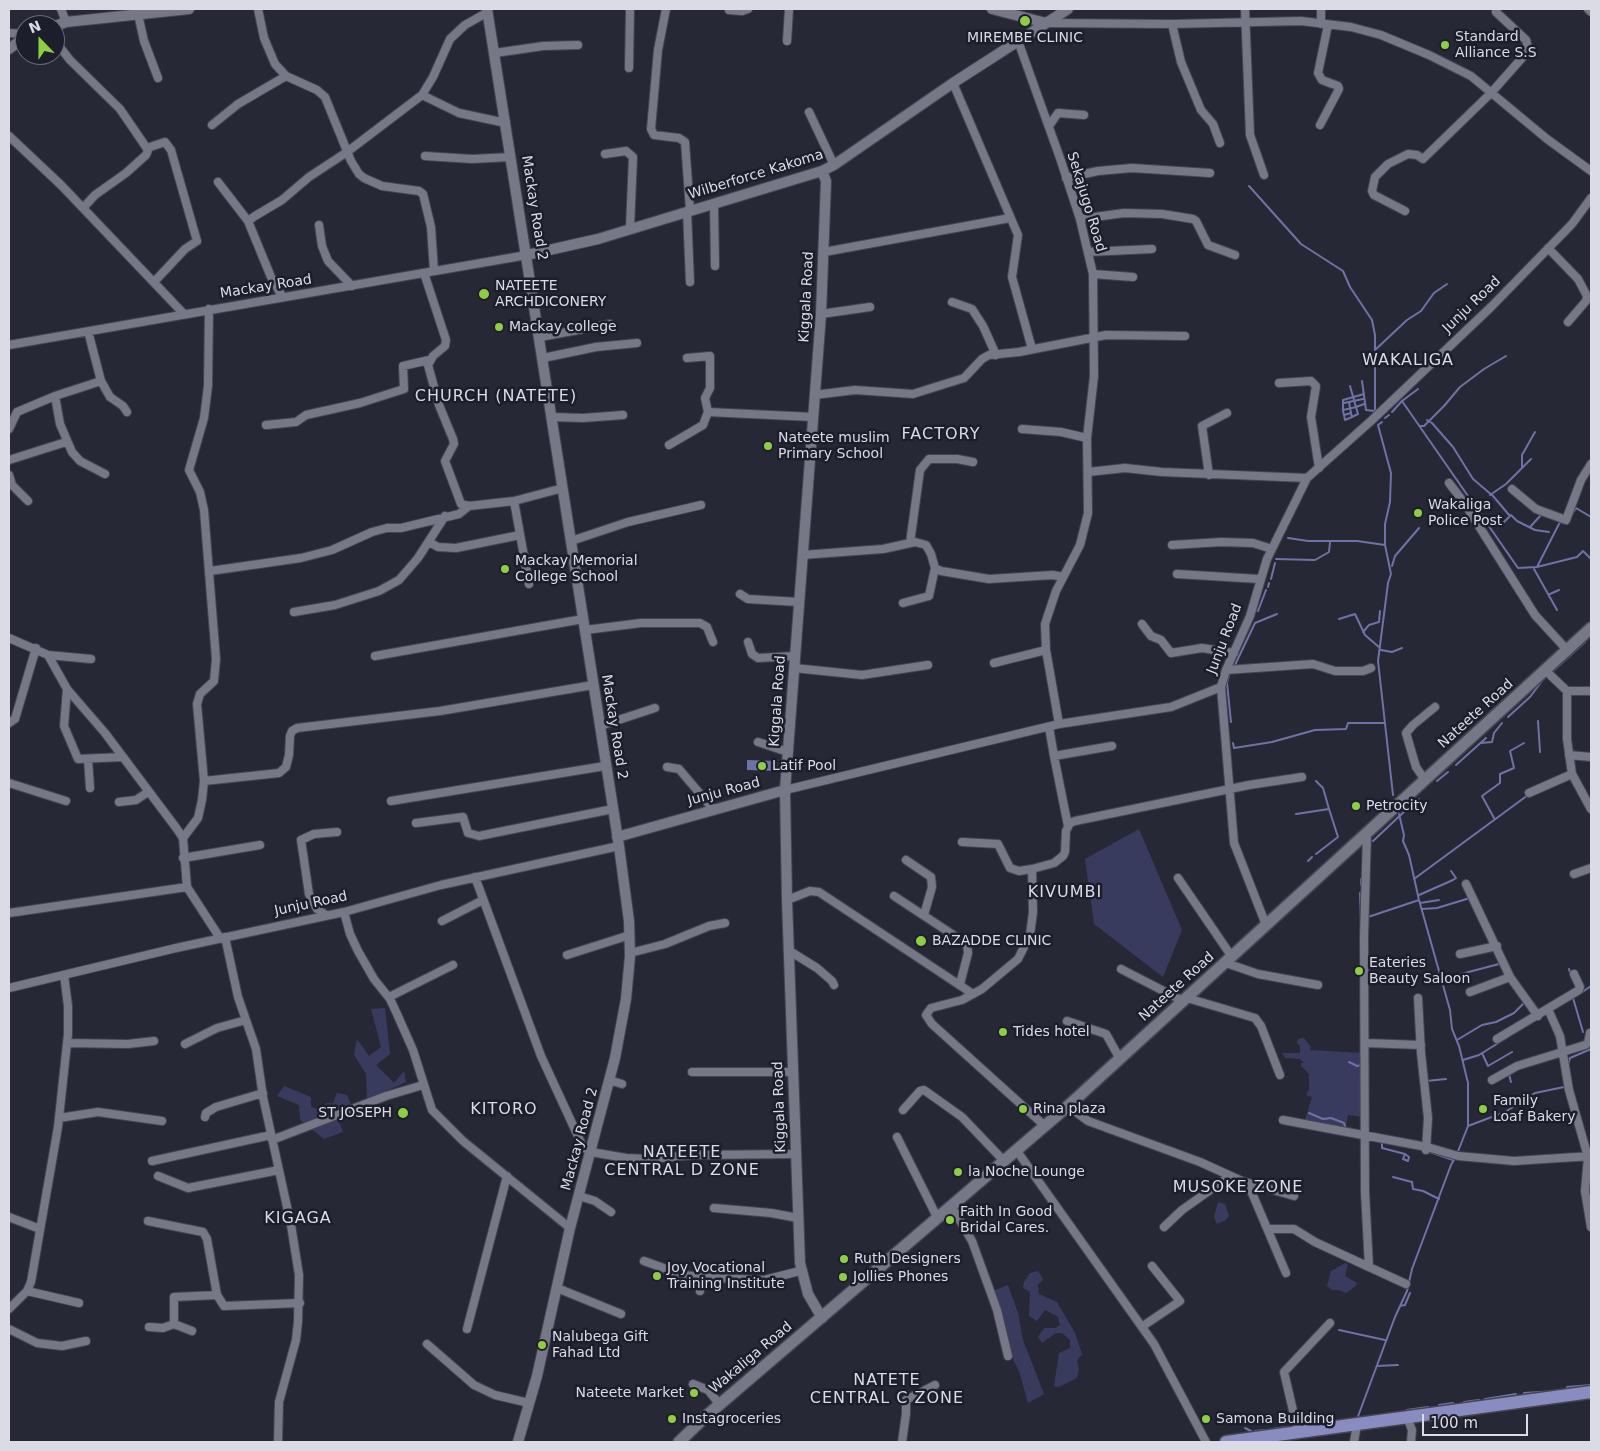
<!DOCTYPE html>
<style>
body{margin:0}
#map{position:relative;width:1600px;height:1451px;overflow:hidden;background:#272835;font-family:"DejaVu Sans",sans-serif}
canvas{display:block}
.frame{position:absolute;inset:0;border:10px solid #dadbe4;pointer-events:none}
.north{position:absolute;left:15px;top:15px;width:50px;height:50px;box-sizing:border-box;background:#1d1e2b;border:1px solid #696a75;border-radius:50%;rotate:338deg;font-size:14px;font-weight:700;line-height:20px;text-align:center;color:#dadbe4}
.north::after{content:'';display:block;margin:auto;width:18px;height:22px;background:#8dce44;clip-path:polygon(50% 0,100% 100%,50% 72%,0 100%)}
.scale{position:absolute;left:1422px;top:1414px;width:106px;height:22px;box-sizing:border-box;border:2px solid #dadbe4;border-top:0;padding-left:6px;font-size:15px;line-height:18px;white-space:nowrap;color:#dadbe4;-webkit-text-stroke:4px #1d1e2b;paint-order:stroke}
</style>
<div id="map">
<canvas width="1600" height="1451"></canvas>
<div class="frame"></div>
<div class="north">N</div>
<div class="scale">100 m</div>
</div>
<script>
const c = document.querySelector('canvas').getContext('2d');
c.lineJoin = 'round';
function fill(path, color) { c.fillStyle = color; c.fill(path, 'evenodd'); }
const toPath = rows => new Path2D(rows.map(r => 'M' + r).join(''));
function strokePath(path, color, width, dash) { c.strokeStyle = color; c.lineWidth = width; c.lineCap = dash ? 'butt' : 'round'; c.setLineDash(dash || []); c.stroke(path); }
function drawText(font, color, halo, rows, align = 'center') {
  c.font = font + ' "DejaVu Sans",sans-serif'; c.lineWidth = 5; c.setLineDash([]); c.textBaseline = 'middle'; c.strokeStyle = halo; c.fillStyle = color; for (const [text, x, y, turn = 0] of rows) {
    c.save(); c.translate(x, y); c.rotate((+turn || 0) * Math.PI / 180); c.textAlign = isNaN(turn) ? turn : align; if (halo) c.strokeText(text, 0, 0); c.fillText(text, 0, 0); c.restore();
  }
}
fill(toPath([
 [1139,829,1182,930,1163,977,1094,924,1085,859],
 [385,1008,390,1054,376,1065,394,1083,404,1071,406,1082,367,1100,366,1074,354,1055,357,1039,369,1056,381,1047,371,1009],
 [1304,1038,1311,1047,1310,1050,1363,1053,1362,1117,1348,1115,1345,1133,1304,1123,1312,1097,1306,1095,1309,1089,1309,1074,1301,1066,1301,1063,1304,1063,1300,1059,1285,1058,1282,1053,1300,1053,1300,1046,1297,1043,1298,1039],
 [284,1086,311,1097,311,1107,318,1109,327,1103,333,1103,337,1093,347,1095,351,1105,334,1111,327,1119,338,1119,343,1132,324,1139,300,1120,299,1105,277,1096],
 [1218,1202,1225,1204,1229,1216,1226,1220,1217,1224,1214,1217],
 [1345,1263,1348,1264,1345,1276,1357,1283,1356,1286,1346,1293,1339,1290,1332,1290,1327,1286,1331,1271],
 [1038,1271,1043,1279,1038,1285,1039,1294,1057,1302,1075,1333,1082,1354,1077,1361,1079,1369,1077,1378,1059,1387,1054,1386,1059,1353,1070,1348,1070,1340,1062,1333,1056,1333,1042,1343,1038,1337,1044,1328,1055,1328,1060,1325,1058,1317,1045,1310,1037,1321,1029,1316,1030,1292,1023,1288,1024,1282,1030,1273],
 [1008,1285,1018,1313,1023,1340,1044,1394,1028,1403,1019,1371,1009,1351,1003,1318,993,1291]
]), '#393b5e');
fill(toPath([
 [747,760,777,761,778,771,747,770]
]), '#6f72a6');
strokePath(toPath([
 [1249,186,1301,244,1343,271,1350,287,1372,320,1375,335,1375,413],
 [1375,350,1407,320,1421,311,1434,293,1447,284],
 [1362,381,1366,410,1374,411],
 [1350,386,1356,407,1364,404],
 [1402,401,1418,389],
 [1344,403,1363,399],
 [1343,411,1344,415,1351,413,1349,402],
 [1392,412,1402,401,1518,568,1537,567,1577,557,1583,551,1591,559],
 [1344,415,1345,420,1352,417,1351,413],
 [1352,417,1358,414,1356,407,1343,410,1343,400,1364,394],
 [1385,418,1389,415],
 [1427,420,1432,423,1453,447,1473,479,1493,496,1510,516],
 [1382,422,1378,425,1391,473,1390,502,1385,524,1385,545,1391,574,1388,583,1378,661,1393,795],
 [1420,426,1424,426,1444,406,1460,387,1484,369,1506,356],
 [1522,468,1522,455,1535,432],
 [1490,495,1506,484,1531,459],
 [1571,516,1576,508,1591,517],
 [1501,525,1511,515,1517,521,1535,530,1549,532],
 [1530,527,1542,514],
 [1288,538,1308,541,1357,541,1385,545],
 [1276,559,1315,560,1329,552,1330,542],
 [1392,566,1395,556,1419,528],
 [1537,567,1560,522,1567,524,1568,523],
 [1534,569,1557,610],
 [1271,579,1275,563],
 [1268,587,1269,583],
 [1550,594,1559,590],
 [1258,611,1266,590],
 [1339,619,1355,614,1365,635,1380,648],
 [1363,632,1369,625,1379,622,1380,611],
 [1591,638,1591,637],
 [1381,650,1392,652,1402,648],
 [1234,667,1255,623,1277,614],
 [1552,672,1585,642],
 [1229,675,1227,683,1231,722],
 [1508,717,1530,697,1542,681],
 [1538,721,1540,752],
 [1233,743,1234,748,1272,742,1315,730,1346,729,1348,723,1384,723],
 [1481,743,1492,742,1494,733,1502,723],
 [1456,765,1486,738],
 [1437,781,1448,772],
 [1412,804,1419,799],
 [1296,814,1329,809,1323,788,1316,781],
 [1399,814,1404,835,1403,841,1409,855,1419,900,1450,1010,1452,1029,1459,1046,1468,1083,1468,1126,1457,1154],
 [1494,818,1482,796,1500,783,1500,774,1514,768,1510,751,1524,743],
 [1373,841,1407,809],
 [1316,854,1338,837,1329,809],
 [1308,861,1312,857],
 [1414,879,1528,795],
 [1361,885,1361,879],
 [1360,893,1361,922],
 [1419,895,1453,880,1456,878,1451,871],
 [1420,903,1439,900],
 [1422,909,1437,908,1470,898],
 [1368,917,1419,900],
 [1569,969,1572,979],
 [1442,979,1499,964],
 [1512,986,1518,994],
 [1581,993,1591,986],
 [1573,998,1583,1032],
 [1457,1040,1482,1025,1496,1022,1514,1013,1525,1002],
 [1482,1053,1488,1066,1512,1052],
 [1463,1060,1479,1055,1524,1027],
 [1349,1062,1357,1066,1362,1065],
 [1568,1065,1570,1058,1591,1049],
 [1509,1074,1511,1082],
 [1426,1081,1446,1079],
 [1309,1113,1323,1119,1331,1118,1344,1123,1346,1130],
 [1468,1126,1505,1112,1535,1093,1564,1087],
 [1382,1142,1382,1148,1405,1154,1409,1157,1408,1161,1403,1159,1405,1154],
 [1427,1151,1453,1160],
 [1528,1163,1540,1163],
 [1393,1177,1412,1182,1413,1189,1423,1191,1439,1199],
 [1400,1306,1405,1305,1410,1293],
 [1339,1330,1385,1340],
 [1377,1366,1398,1365],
 [1567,1387,1591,1385],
 [1524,1393,1556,1391],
 [1485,1399,1516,1394],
 [1464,1402,1479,1400],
 [1439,1405,1453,1403],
 [1407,1410,1428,1407],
 [1357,1419,1395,1317,1407,1291,1412,1269,1451,1165,1455,1158],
 [1316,1423,1333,1421],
 [1305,1424,1310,1424],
 [1245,1428,1251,1431],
 [1273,1429,1286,1427],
 [1255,1431,1265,1430],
 [1189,1442,1190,1442]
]), '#6f72a6', 2);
const minor = toPath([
 [61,9,66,22],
 [139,9,138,14,144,41,158,78],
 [258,9,264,38,275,64,286,76,317,90,325,97,351,161,359,174,364,178,382,186,419,191,423,194,431,227,434,271],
 [666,9,658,50,651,129,654,135,679,138,685,142,690,210],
 [1245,9,1250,135,1264,175],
 [1321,9,1321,24],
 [1588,9,1591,12],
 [729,10,742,11,748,9],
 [1046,23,1172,24,1301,21,1351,27,1381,35,1429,55,1471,76,1547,139,1591,171],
 [1172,24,1181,62,1201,110,1213,124,1220,143],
 [9,33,25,34],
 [55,41,70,60,120,109,148,150,146,155,126,173,95,195,83,208],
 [787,41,789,9],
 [1018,41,1060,158,1080,219,1093,274,1094,376,1087,438,1088,513,1080,545,1056,591,1045,624,1046,650,1059,724],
 [495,53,543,46,578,45],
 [629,68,630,9],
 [953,83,1018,235,1012,277,1032,349],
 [422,95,433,77,450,39,465,25,488,12],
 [809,112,834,165],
 [212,125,238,104,286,76],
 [1320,125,1339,89,1338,86,1322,80,1318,73,1328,25],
 [1049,126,1058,113,1084,115],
 [9,136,61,185,183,313],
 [147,148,165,142,171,150,197,241,185,249,154,282],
 [605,154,626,151,633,157,630,228],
 [425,156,472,159,511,157],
 [1066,178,1098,171,1132,168,1210,173],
 [218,182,248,221],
 [714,204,715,266],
 [687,211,690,282],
 [1405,211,1374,195,1372,191,1375,177,1388,164,1408,154,1417,155,1423,159,1491,93,1529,50,1526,40,1496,12],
 [1080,219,1124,213,1162,214,1193,219,1196,221,1208,245,1235,255],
 [319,225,322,246,328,261,352,286],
 [1548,248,1578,279,1587,296,1586,301,1568,322],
 [824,252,1010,218],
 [1088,252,1152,249],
 [424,273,446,340,445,346,433,356,428,365,439,405,453,439,454,444,445,461,461,504,469,506,514,501,563,488],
 [1093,274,1133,277],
 [282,296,271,277,248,221,255,216,282,200,309,177,347,152,422,95,459,113,506,123],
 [952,302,972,309,983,326,996,355],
 [821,314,870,307],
 [88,331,101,381,110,397,123,406,127,412],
 [540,337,610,324],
 [9,345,527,255],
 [543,358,596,347,637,343],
 [687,358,710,356,710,388,705,398,708,412],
 [101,381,55,396,60,424,72,452,80,461,105,474],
 [1279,383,1311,381,1316,386,1311,417,1319,468],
 [814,395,855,390,913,394,964,378,982,359,989,355,1019,352,1106,335,1185,336],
 [552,417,583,418,623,415],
 [266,425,296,422,306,415,360,403,404,389,403,366,429,360],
 [9,429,17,412,55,396],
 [1022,429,1061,432,1087,438],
 [669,445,703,425,708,412,813,417],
 [9,460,66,442],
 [1088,472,1125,468,1162,472,1307,478],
 [9,475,12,485,28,501],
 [1209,475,1202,426,1227,413],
 [1449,483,1465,504,1535,615,1568,651],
 [1512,489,1536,509,1566,520,1581,480,1591,464],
 [514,501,529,584],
 [571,541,628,522,701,505],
 [429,542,438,547,456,548,520,535],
 [910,543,920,470,929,459,957,459,973,462],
 [1172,545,1221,542,1253,543,1272,549],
 [802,555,883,549,915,542,926,545,931,554,935,568,941,571,989,579,1053,575,1063,577],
 [210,571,301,558,332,550,372,532,387,528,401,528,459,514,469,506],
 [1177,574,1259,579],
 [740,594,748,599,798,602],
 [903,603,929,596,935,568],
 [294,612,335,605,379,591,399,580,418,558,445,516],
 [1142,624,1151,636,1161,640,1171,653,1202,648,1234,653],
 [585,630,641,623,700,623,707,627,713,642],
 [9,638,48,655,67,689,105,733,177,829,183,838,187,887,220,938],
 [748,642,752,654,758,658,795,656],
 [48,655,91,659],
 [375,656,583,619],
 [994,663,1046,650],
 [794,668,862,675,928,665],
 [1226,670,1313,664,1335,671,1363,671,1371,668],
 [1546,671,1567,691,1591,691],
 [1221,687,1234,843,1266,925],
 [67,689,64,726,78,759,123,757],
 [1567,691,1567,739,1572,774,1591,809],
 [9,723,15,719,36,648],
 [600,726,655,708],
 [1049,727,1054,756,1112,746],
 [758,742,788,752],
 [1569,755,1591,757],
 [1054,756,1068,826],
 [88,759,90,788],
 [667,767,679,769,713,809],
 [1425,780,1416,767,1406,733,1413,725,1435,707],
 [204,781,279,773,286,767,289,755,290,736,292,731,297,728,440,711,593,685],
 [9,783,66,801],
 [785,790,1059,724,1171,707,1221,687,1226,670,1250,616,1267,559,1307,478,1372,420,1491,307,1572,224,1591,198],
 [1529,793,1572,774],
 [391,801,605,766],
 [119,802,136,800,148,792],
 [416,823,463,817,468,833,479,836,613,809],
 [1367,833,1364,937,1365,1192,1369,1267,1406,1284],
 [183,838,198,818,202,800,204,781,197,704,200,694,214,681,216,659,204,510,200,492,189,470,204,418,208,386,209,309],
 [962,842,998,844,1010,868,1019,871,1032,869],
 [183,858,260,845],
 [906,860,931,877,932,887,924,915],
 [1574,874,1591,868],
 [475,877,541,1056,583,1147,591,1152,626,1158,649,1159,693,1155,795,1154],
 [1178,878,1232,957],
 [1466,884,1510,977,1538,1016],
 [894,896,967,944,968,953,960,984],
 [787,900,810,891,819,892,973,994],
 [344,912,350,934,358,951,374,979,390,999,397,1014,413,1050,432,1110,463,1141,570,1228],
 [9,913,187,887],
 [326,915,317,909,309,894,301,840,314,834,337,832],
 [442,921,483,900],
 [225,937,238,997,256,1049,263,1097,291,1225,299,1275,298,1322,296,1340,279,1402,278,1442],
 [788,950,817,968,832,981,834,985],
 [630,953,665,944,709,926,725,923],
 [1460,954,1497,946],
 [567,955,630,935],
 [1226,963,1258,974,1318,985],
 [1121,969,1183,1001],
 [9,988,176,948,344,912,441,885,619,846],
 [1470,992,1510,977],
 [389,997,453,965],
 [1187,998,1255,1018,1261,1026,1280,1075],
 [1418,998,1421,1053,1428,1118,1426,1150],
 [1548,1009,1560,1036,1569,1090,1588,1157,1585,1191,1591,1227],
 [1067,1021,1106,1034,1120,1059],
 [1497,1039,1579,990,1580,987,1574,974],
 [67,1043,128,1044,154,1041],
 [1366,1043,1421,1045],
 [185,1044,217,1028,246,1020],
 [692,1072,792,1072],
 [609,1080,622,1084],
 [1492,1080,1517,1066,1585,1045,1588,1043,1590,1033],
 [1068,1106,1088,1121,1200,1162,1242,1181,1294,1196],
 [903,1110,920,1091,924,1090,962,1117,1005,1162],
 [205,1117,206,1113,216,1107,263,1093],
 [59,1118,98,1112,162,1121],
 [1283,1120,1427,1147,1458,1156,1514,1161,1591,1156],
 [1045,1126,932,1024,926,1015,931,1008,962,1000,982,989,1018,959,1030,935,1033,912,1032,869,1054,863,1063,856,1065,852,1066,831,1070,823,1075,821,1249,785,1302,777],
 [897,1137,938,1219],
 [272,1140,386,1096,423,1085],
 [1017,1151,1154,1344,1206,1442],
 [152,1161,271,1135],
 [158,1176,188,1188,279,1170],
 [1242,1181,1252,1193,1286,1273],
 [579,1196,595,1201,611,1212],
 [952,1207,972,1241,997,1310,1008,1356],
 [714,1208,771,1213,798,1218],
 [9,1217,40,1229],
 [148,1221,203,1232,207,1239,217,1295,224,1306,300,1303],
 [1164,1227,1182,1210,1230,1176],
 [1268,1229,1294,1229,1315,1242,1369,1267],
 [644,1261,683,1275,713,1278,764,1280,800,1271],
 [557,1288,621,1314],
 [27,1291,79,1303],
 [700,1291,701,1277],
 [9,1309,27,1291,31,1282,58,1127,68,1034,68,1006,64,975],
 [174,1324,192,1331],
 [1143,1326,1180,1301,1152,1266],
 [149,1327,163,1328,174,1324,174,1297,217,1295],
 [9,1329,37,1343,62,1346,86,1341],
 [467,1329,507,1176],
 [427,1344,474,1385,495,1395,529,1403],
 [693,1384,708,1390,720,1405],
 [1407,1417,1412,1430,1411,1442],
 [1298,1432,1284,1372,1330,1323],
 [902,1442,906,1414,906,1400,935,1385],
 [1354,1442,1357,1424]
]);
const tertiary = toPath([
 [487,9,619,846,629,921,630,956,626,999,615,1058,570,1228,537,1376,518,1442],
 [992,9,1046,23],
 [55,26,66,22,189,9],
 [9,49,25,37],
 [822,171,826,181,821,314,785,790,787,900,800,1263,808,1294,822,1318],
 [527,255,598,239,822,171,834,165,953,83,1068,9],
 [617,837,785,790]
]);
const secondary = toPath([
 [679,1442,705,1417,1068,1106,1591,628]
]);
const primary = toPath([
 [1226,1442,1591,1392]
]);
strokePath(minor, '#454651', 10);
strokePath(tertiary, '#454651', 12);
strokePath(secondary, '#454651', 14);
strokePath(primary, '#454651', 15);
strokePath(minor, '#767888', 8);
strokePath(tertiary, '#767888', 10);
strokePath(secondary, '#767888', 11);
strokePath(primary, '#898cc1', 12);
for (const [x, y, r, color] of [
 [1025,21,6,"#8dce44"],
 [1445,45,5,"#8dce44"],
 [484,294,6,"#8dce44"],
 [499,327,5,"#8dce44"],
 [768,446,5,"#8dce44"],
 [1418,513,5,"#8dce44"],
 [505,569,5,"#8dce44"],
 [762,766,5,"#8dce44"],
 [1356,806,5,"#8dce44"],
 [921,941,6,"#8dce44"],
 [1359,971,5,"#8dce44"],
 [1003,1032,5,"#8dce44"],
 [1023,1109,5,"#8dce44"],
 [1483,1109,5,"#8dce44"],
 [403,1113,6,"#8dce44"],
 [958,1172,5,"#8dce44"],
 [950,1220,5,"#8dce44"],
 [844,1259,5,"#8dce44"],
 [657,1276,5,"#8dce44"],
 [843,1277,5,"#8dce44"],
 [542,1345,5,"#8dce44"],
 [694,1393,5,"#8dce44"],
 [672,1419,5,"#8dce44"],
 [1206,1419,5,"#8dce44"]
]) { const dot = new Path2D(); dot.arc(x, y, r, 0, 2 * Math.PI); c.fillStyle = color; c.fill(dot); strokePath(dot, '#1d1e2b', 2); }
drawText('14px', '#dadbe4', '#1d1e2b', [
 ["Standard",1455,37],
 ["Alliance S.S",1455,53],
 ["MIREMBE CLINIC",1025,38,"center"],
 ["NATEETE",495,286],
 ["ARCHDICONERY",495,302],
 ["Mackay college",509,327],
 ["Nateete muslim",778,438],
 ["Primary School",778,454],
 ["Wakaliga",1428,505],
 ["Police Post",1428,521],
 ["Mackay Memorial",515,561],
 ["College School",515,577],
 ["Latif Pool",772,766],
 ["Petrocity",1366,806],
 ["BAZADDE CLINIC",932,941],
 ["Eateries",1369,963],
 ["Beauty Saloon",1369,979],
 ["Tides hotel",1013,1032],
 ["Family",1493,1101],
 ["Loaf Bakery",1493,1117],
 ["Rina plaza",1033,1109],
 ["ST JOSEPH",392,1113,"right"],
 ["la Noche Lounge",968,1172],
 ["Faith In Good",960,1212],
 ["Bridal Cares.",960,1228],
 ["Ruth Designers",854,1259],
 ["Joy Vocational",667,1268],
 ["Training Institute",667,1284],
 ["Jollies Phones",853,1277],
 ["Nalubega Gift",552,1337],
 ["Fahad Ltd",552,1353],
 ["Nateete Market",684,1393,"right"],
 ["Instagroceries",682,1419],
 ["Samona Building",1216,1419]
], 'left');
drawText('14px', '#dadbe4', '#1d1e2b', [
 ["Wilberforce Kakoma",756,175,-17],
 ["Sekajugo Road",1086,202,73],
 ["Mackay Road 2",534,208,81],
 ["Mackay Road",266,287,-9],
 ["Kiggala Road",807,297,-87],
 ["Junju Road",1472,305,-44],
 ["Junju Road",1225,639,-69],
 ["Kiggala Road",778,701,-86],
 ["Nateete Road",1476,714,-42],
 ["Mackay Road 2",614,727,81],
 ["Junju Road",724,792,-15],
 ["Junju Road",311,904,-12],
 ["Nateete Road",1177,987,-42],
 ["Kiggala Road",780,1107,-92],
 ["Mackay Road 2",580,1139,-75],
 ["Wakaliga Road",751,1358,-40]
]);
c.letterSpacing = '1px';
drawText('16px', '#dadbe4', '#1d1e2b', [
 ["WAKALIGA",1408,361],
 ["CHURCH (NATETE)",496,397],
 ["FACTORY",941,435],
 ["KIVUMBI",1065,893],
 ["KITORO",504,1110],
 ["NATEETE",682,1153],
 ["CENTRAL D ZONE",682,1171],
 ["MUSOKE ZONE",1238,1188],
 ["KIGAGA",298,1219],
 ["NATETE",887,1381],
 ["CENTRAL C ZONE",887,1399]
]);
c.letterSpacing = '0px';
</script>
